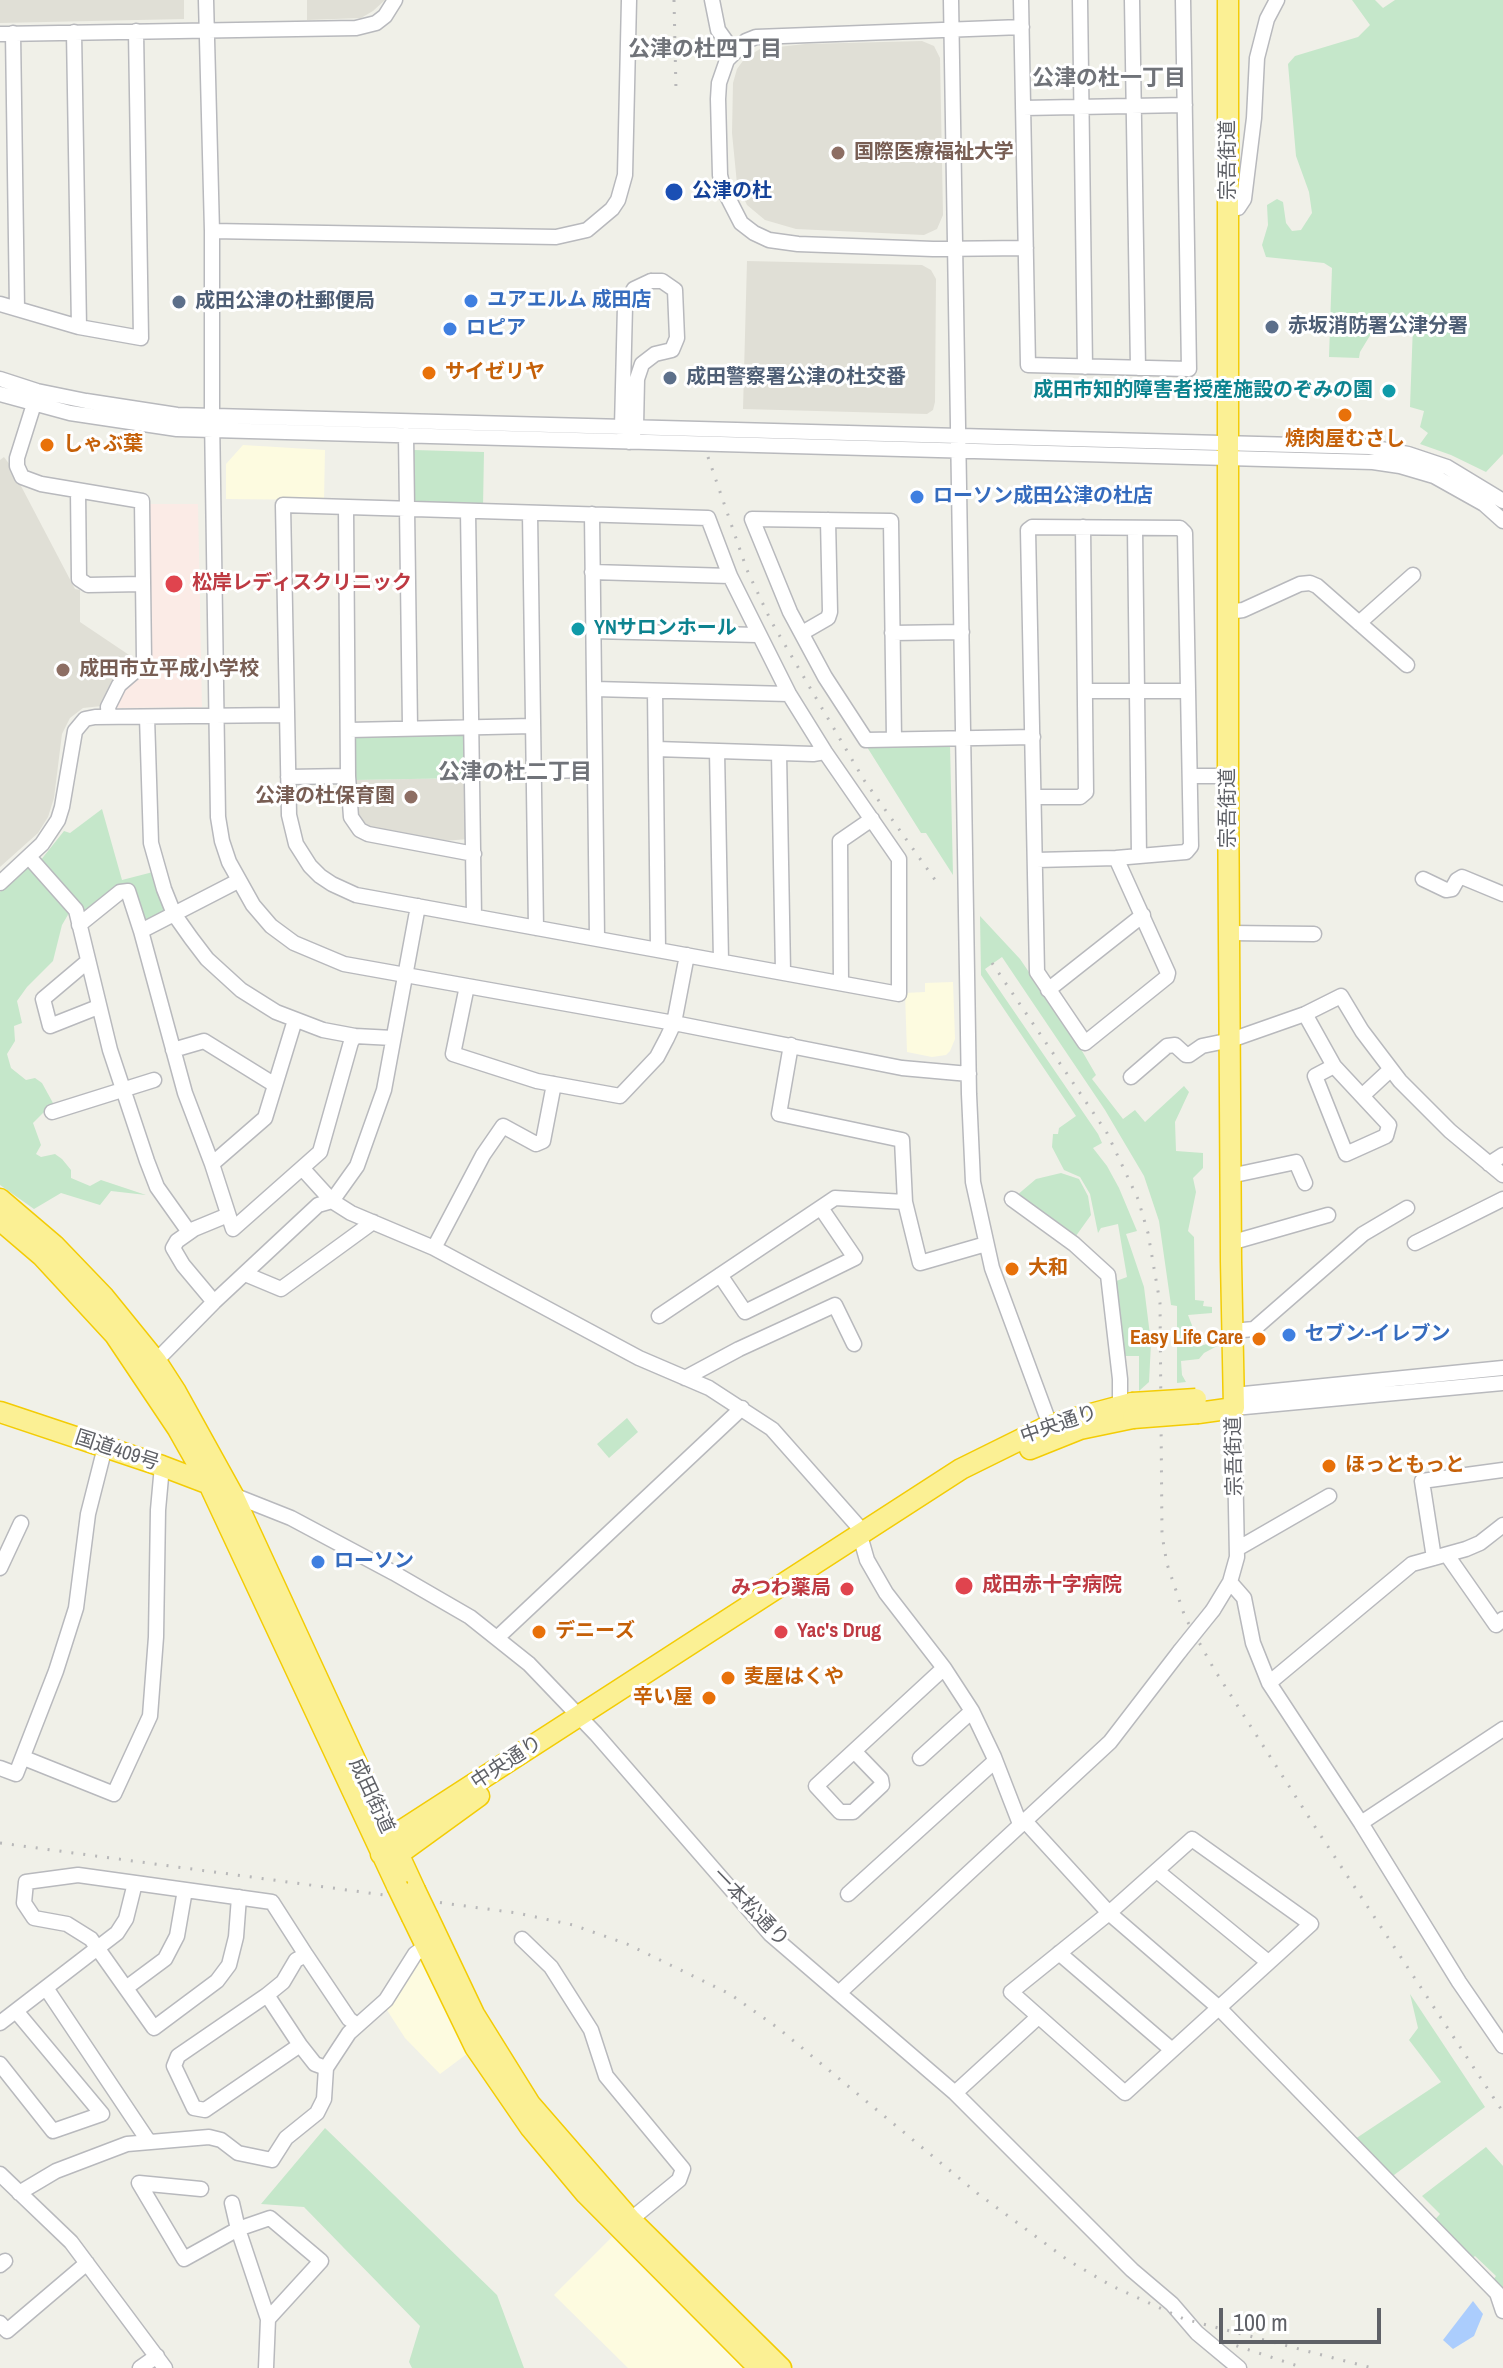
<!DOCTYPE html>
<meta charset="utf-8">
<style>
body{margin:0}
#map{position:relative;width:1503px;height:2368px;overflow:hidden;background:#f0f0e8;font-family:"Archivo Narrow",sans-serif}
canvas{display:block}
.scale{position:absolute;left:1219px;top:2308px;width:162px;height:36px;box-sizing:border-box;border:4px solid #5f6167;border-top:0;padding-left:10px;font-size:24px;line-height:28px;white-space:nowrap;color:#5f6167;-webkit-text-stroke:6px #fff;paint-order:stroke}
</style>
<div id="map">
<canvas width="1503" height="2368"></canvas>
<div class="scale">100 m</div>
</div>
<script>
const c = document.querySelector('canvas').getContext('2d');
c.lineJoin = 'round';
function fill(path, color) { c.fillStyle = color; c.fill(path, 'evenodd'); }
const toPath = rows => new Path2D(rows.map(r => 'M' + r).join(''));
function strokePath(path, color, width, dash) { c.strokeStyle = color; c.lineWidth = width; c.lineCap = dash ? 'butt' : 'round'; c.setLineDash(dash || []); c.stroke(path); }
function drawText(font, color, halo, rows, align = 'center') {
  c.font = font + ' "Archivo Narrow","Noto Sans JP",sans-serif'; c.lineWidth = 6; c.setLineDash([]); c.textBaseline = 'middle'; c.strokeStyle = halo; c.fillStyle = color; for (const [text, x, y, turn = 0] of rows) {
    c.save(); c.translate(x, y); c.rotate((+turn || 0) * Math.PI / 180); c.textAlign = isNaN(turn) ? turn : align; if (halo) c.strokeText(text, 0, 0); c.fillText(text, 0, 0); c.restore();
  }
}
fill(toPath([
 [243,445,325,450,324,500,226,499,226,464],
 [953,982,955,1039,950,1051,946,1055,932,1057,907,1052,905,993,925,992,925,983],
 [417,1958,422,1959,468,2053,440,2074,405,2038,385,2007],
 [612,2237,743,2368,628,2368,554,2295]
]), '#fdfbe0');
fill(toPath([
 [0,0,184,0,184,19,0,23],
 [307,0,385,0,373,11,361,18,307,20],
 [922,41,934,46,940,58,943,215,937,229,924,235,796,229,765,220,747,205,737,184,732,133,733,83,737,69,745,58,760,49,805,44],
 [747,261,922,265,931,270,936,279,935,402,933,410,927,414,743,409],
 [4,457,10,465,75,589,80,590,80,622,138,661,102,706,83,708,70,718,62,734,54,798,48,817,38,833,0,867,0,460],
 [467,778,468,839,444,841,364,827,354,813,354,780]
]), '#e0dfd6');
fill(toPath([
 [147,504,198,504,202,707,117,708,116,702,123,687,149,664]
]), '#fbebe6');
fill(toPath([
 [1352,0,1375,0,1383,8,1395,0,1503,0,1503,454,1486,472,1451,455,1420,444,1428,433,1420,427,1424,411,1410,407,1413,325,1377,324,1360,352,1359,358,1329,357,1332,268,1324,263,1266,257,1262,245,1268,225,1267,205,1277,199,1283,202,1286,223,1292,231,1301,230,1312,213,1309,192,1296,156,1288,64,1295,56,1358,37,1370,25],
 [414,450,484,452,483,507,415,505,412,501,410,454],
 [467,731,467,778,354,780,353,737],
 [950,744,953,875,926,833,921,833,867,747],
 [102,809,122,880,153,872,167,909,165,913,147,922,142,920,130,884,121,886,86,912,81,912,40,861,64,831,70,833],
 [26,868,31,869,69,913,62,925,53,961,27,987,17,1001,22,1023,14,1026,15,1041,7,1054,11,1068,26,1080,35,1078,42,1083,53,1103,33,1123,41,1145,36,1154,41,1157,55,1154,62,1159,71,1170,71,1178,90,1186,101,1180,146,1195,111,1191,100,1205,61,1193,34,1209,0,1185,0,892],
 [980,916,1020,959,1078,1044,1096,1075,1092,1079,1123,1119,1135,1110,1145,1122,1184,1086,1189,1092,1175,1122,1176,1151,1203,1153,1203,1168,1193,1178,1196,1192,1188,1231,1194,1237,1195,1300,1204,1301,1203,1306,1212,1307,1212,1313,1188,1315,1200,1346,1217,1341,1219,1345,1204,1353,1199,1359,1181,1361,1182,1375,1186,1382,1177,1383,1177,1306,1171,1305,1159,1221,1144,1176,1105,1110,1002,957,985,969,1098,1134,1102,1143,1093,1148,1107,1166,1119,1188,1137,1231,1126,1234,1144,1287,1151,1343,1149,1382,1139,1391,1139,1356,1120,1356,1111,1283,1127,1277,1118,1224,1101,1228,1098,1233,1090,1194,1080,1177,1064,1170,1052,1147,1053,1134,1058,1134,1059,1128,1076,1116,981,975],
 [1061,1173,1079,1179,1088,1196,1091,1215,1073,1240,1016,1196,1036,1179],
 [627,1418,638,1432,609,1458,597,1444],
 [1410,1994,1485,2107,1390,2178,1355,2139,1441,2082,1409,2040,1418,2028],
 [325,2128,497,2295,524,2368,412,2368,409,2362,420,2326,304,2207,261,2204],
 [1486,2147,1503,2166,1503,2296,1491,2283,1496,2276,1475,2256,1469,2261,1432,2223,1440,2214,1422,2196]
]), '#c5e7ca');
fill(toPath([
 [1473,2301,1483,2314,1474,2336,1453,2349,1443,2340]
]), '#abcdfd');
const minor = toPath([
 [206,0,212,231,212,416,218,817,222,841,229,862,253,905,271,926,294,943,344,964,674,1023,902,1068,969,1074],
 [712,0,718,30,733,51],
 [951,0,969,1094,973,1182,992,1268,1050,1425],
 [1021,0,1028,365,1189,369,1183,0],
 [1080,0,1085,367],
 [1132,0,1138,368],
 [1022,27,756,37,746,41,727,60,719,83,718,99,720,175,723,188,741,223,754,233,769,240,798,244,933,249,1026,248],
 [74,32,79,327],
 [13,33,17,309],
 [0,34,356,28,376,23,385,16,395,0],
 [1023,108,1185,105],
 [1229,210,1238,208,1244,199,1254,118,1257,58,1267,19,1277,0],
 [212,231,556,237,587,230,612,209,618,200,625,175,629,0],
 [651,281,662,281,675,290,677,338,672,350,655,354,642,364,637,379,636,427,629,442,622,427,625,306,634,289,651,281],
 [0,304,79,327,141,338,136,31],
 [0,379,37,391,86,401,177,415,1370,447,1408,454,1447,467,1503,501],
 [0,394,70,413,177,429,1373,462,1400,466,1434,476,1484,504,1503,521],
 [34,404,17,458,17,466,22,477,41,484,142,501,144,660,141,666,119,685,108,707,109,717],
 [406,435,410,727],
 [78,491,79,579,88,585,142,584],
 [283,505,708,518,730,576,789,694,825,752,899,859,899,994,356,895,332,884,320,876,310,866,296,844,289,815,283,505],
 [346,507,348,776,351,817,360,830,368,834,474,854],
 [468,511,474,916],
 [530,513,536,928],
 [592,514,597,938],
 [1135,528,1139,856],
 [592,572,730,576],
 [1228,612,1243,610,1300,584,1310,583,1317,586,1407,665],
 [1359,623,1413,575],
 [593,631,757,635],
 [802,633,828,618,830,612,828,520],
 [892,633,962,632],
 [594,689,789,694],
 [655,691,658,949],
 [1086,691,1188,691],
 [147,717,151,843,164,889,174,914,191,938,207,959,241,990,276,1012,323,1030,355,1036,393,1038],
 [349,730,533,726],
 [894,739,891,521,752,519,790,612,825,677,866,740,1033,737],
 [656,749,813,754,825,752],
 [717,751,721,961],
 [779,753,783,972],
 [533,771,595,770],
 [1190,776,1228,776],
 [288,777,348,776],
 [1034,797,1080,797,1086,792,1083,527],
 [29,857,76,910,110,1050,147,1161,157,1187,189,1232],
 [1036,860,1116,858,1186,852,1191,846,1185,533,1180,528,1032,527,1028,530,1037,972,1085,1043,1167,977,1168,973,1116,858],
 [1423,879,1446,890,1452,889,1457,880,1462,877,1503,894],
 [0,883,42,844,58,820,62,807,75,731,85,719,95,717,286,715],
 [79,925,120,892,128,891,141,931,185,1093,212,1164,233,1229,320,1152,351,1042,355,1036],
 [141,931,238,881],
 [1230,933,1314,934],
 [88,961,43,999,50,1026,98,1007],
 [841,983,840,841,872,819],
 [467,986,453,1054,537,1081,620,1096,657,1057,667,1038,674,1023,687,955],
 [1048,990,1143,915],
 [1305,1014,1334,1066,1389,1125,1386,1136,1346,1154,1315,1076,1334,1066],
 [791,1045,779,1114,902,1140,905,1202,920,1263,986,1244],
 [173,1050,204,1041,275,1085],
 [1131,1077,1167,1046,1175,1045,1186,1055,1189,1055,1202,1046,1231,1040,1305,1014,1341,996,1362,1031,1400,1081,1450,1131,1503,1175],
 [1362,1096,1390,1070],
 [52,1112,154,1080],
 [212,1164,265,1118,295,1020],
 [1489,1164,1503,1155],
 [302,1168,332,1201,351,1213,434,1248,639,1358,709,1388,772,1429,857,1525,867,1560,886,1593,944,1668,972,1711,994,1757,1020,1824],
 [1230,1176,1296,1162,1305,1183],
 [1012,1199,1074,1244,1108,1275,1120,1379,1120,1406],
 [1230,1243,1328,1215],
 [1415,1243,1503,1199],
 [434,1248,483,1155,503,1126,536,1144,543,1141,554,1084],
 [245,1274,281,1289,373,1222],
 [720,1275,745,1312,855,1258,821,1208],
 [214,1302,183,1265,173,1248,177,1241,194,1229,228,1215],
 [659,1316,835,1198,905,1202],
 [1232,1331,1254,1329,1363,1234,1407,1208],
 [156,1361,214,1302,318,1205,332,1201,357,1166,384,1090,418,906],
 [685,1378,739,1349,835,1305,854,1344],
 [1234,1395,1503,1368],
 [233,1495,291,1518,394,1573,470,1617,529,1664,596,1734,770,1934,955,2093,1132,2270,1172,2304,1197,2333,1239,2368],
 [1237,1549,1329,1496],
 [1447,1555,1496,1625,1503,1619],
 [1434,1558,1422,1481,1503,1470],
 [0,1568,21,1523],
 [1230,1582,1244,1598,1253,1643,1269,1683,1361,1823,1459,1982,1503,2046],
 [1213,1610,1230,1582,1237,1557,1234,1408,1503,1383],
 [497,1638,742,1408],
 [1269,1683,1412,1564,1466,1549,1480,1543,1503,1525],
 [854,1751,881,1779,882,1785,853,1812,840,1812,816,1786,854,1751,944,1668],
 [24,1758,114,1794,150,1716,156,1637,158,1510,162,1466],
 [920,1758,972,1711],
 [0,1768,16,1774,56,1671,76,1608,88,1514,105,1447],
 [1024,1820,1109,1913,1218,2007,1497,2293,1503,2311],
 [1361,1823,1503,1729],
 [1192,1839,1311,1924,1125,2093,1011,1992,1109,1913,1192,1839],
 [1157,1871,1268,1962],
 [848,1894,995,1761],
 [239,1897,236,1937,229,1965,217,1981,154,2028,91,1939,67,1924,34,1918,24,1903,26,1882,78,1875,272,1902,306,1955],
 [522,1939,551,1967,591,2030,606,2076,683,2169,679,2180,624,2225],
 [1059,1953,1172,2050],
 [46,1988,149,2142],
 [126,1988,165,1959,177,1936,185,1890],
 [840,1992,1110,1742,1180,1651],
 [267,1995,283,1982,296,1960,306,1955,349,2019,357,2025],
 [0,2023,117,1933,126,1919,135,1883],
 [300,2045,267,1995,178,2056,174,2066,194,2108,205,2110,300,2045,315,2064,326,2068],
 [0,2064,53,2131,102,2114,16,2011],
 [955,2093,1038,2017],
 [0,2174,71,2242,165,2368],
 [201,2189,139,2183,184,2259,238,2229,268,2319,266,2368],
 [19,2193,56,2171,127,2144,209,2137,221,2140,238,2153,272,2160,286,2138,317,2113,324,2099,326,2068,349,2033,386,2000,415,1954,426,1946],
 [232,2203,238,2229,270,2218,321,2261,268,2319],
 [0,2265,5,2261],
 [0,2323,7,2331,87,2263],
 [140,2368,157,2356]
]);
const highway = toPath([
 [0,1199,54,1245,104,1297,156,1361,176,1392,233,1495,415,1890],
 [0,1220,42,1256,115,1335,178,1429,209,1484,397,1886],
 [0,1412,162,1466,212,1485],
 [1198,1413,1234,1408,1231,1261,1228,776,1228,0],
 [1030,1449,1080,1429,1133,1418],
 [381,1854,390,1838,961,1469,1050,1425,1132,1403],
 [381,1854,399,1854,479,1796],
 [412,1917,475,2047,530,2127,586,2194,759,2368],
 [428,1917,474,2014,530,2104,630,2219,781,2368]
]);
strokePath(minor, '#b8b9bd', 17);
strokePath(highway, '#f3cc05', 23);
strokePath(minor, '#fff', 14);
strokePath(highway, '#fbf094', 20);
strokePath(toPath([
 [674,0,676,91],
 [708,457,747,570,771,621,864,780,938,884],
 [992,963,1107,1133,1138,1199,1148,1233,1160,1303,1162,1535,1167,1564,1185,1617,1214,1669,1319,1833,1503,2112],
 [0,1843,517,1913,573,1925,627,1944,730,1994,778,2028,977,2193,1069,2261,1112,2286,1184,2319,1372,2368],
 [1225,2342,1304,2368]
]), '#b8b8b9', 3, [2, 10]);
const minorBridge = toPath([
 [1180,1651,1213,1610]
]);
const highwayBridge = toPath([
 [1132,1403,1196,1399],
 [1133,1418,1198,1413],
 [397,1886,412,1917],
 [415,1890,428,1917]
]);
strokePath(minorBridge, '#b8b9bd', 17, []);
strokePath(highwayBridge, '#f3cc05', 23, []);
strokePath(minorBridge, '#fff', 14);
strokePath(highwayBridge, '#fbf094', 20);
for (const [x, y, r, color] of [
 [838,153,8,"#8d6e63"],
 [674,192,10,"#1a4fb4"],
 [471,301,8,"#3f7fe0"],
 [179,302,8,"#5c6f8a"],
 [1272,327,8,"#5c6f8a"],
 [450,329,8,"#3f7fe0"],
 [429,373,8,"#e8710a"],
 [670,378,8,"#5c6f8a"],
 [1389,391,8,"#0f9aa8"],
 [1345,415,8,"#e8710a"],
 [47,445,8,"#e8710a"],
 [917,497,8,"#3f7fe0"],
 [174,584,10,"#e0444e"],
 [578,629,8,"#0f9aa8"],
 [63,670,8,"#8d6e63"],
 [411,797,8,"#8d6e63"],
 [1012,1269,8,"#e8710a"],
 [1289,1335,8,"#3f7fe0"],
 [1259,1339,8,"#e8710a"],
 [1329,1466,8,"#e8710a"],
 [318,1562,8,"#3f7fe0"],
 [964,1586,10,"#e0444e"],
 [847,1589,8,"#e0444e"],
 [539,1632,8,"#e8710a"],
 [781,1632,8,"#e0444e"],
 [728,1678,8,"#e8710a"],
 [709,1698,8,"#e8710a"]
]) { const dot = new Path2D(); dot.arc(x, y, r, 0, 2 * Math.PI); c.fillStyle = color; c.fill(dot); strokePath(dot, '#fff', 3); }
drawText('bold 20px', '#785e54', '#fff', [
 ["国際医療福祉大学",854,153],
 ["成田市立平成小学校",79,670],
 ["公津の杜保育園",395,797,"right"]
], 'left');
drawText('20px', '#5f6167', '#fff', [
 ["宗吾街道",1229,160,-90],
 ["宗吾街道",1229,808,-90],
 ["中央通り",1059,1425,-19],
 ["国道409号",117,1451,18],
 ["宗吾街道",1235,1456,-91],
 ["中央通り",507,1763,-33],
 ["成田街道",371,1796,65],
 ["一本松通り",750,1908,46]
]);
drawText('bold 20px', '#164399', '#fff', [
 ["公津の杜",692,192]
], 'left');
drawText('bold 20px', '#366cbe', '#fff', [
 ["ユアエルム 成田店",487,301],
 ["ロピア",466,329],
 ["ローソン成田公津の杜店",933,497],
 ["セブン-イレブン",1305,1335],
 ["ローソン",334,1562]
], 'left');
drawText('bold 20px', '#4e5e75', '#fff', [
 ["成田公津の杜郵便局",195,302],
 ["赤坂消防署公津分署",1288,327],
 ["成田警察署公津の杜交番",686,378]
], 'left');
drawText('bold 20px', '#c56008', '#fff', [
 ["サイゼリヤ",445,373],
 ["焼肉屋むさし",1345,440,"center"],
 ["しゃぶ葉",63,445],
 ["大和",1028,1269],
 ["Easy Life Care",1243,1339,"right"],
 ["ほっともっと",1345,1466],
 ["デニーズ",555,1632],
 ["麦屋はくや",744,1678],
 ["辛い屋",693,1698,"right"]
], 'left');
drawText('bold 20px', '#0d838f', '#fff', [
 ["成田市知的障害者授産施設のぞみの園",1373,391],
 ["YNサロンホール",594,629,"left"]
], 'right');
drawText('bold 20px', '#be3a42', '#fff', [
 ["松岸レディスクリニック",192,584],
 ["成田赤十字病院",982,1586],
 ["みつわ薬局",831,1589,"right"],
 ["Yac's Drug",797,1632]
], 'left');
drawText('bold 22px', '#707379', '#fff', [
 ["公津の杜四丁目",705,50],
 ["公津の杜一丁目",1109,79],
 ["公津の杜二丁目",515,773]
]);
</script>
